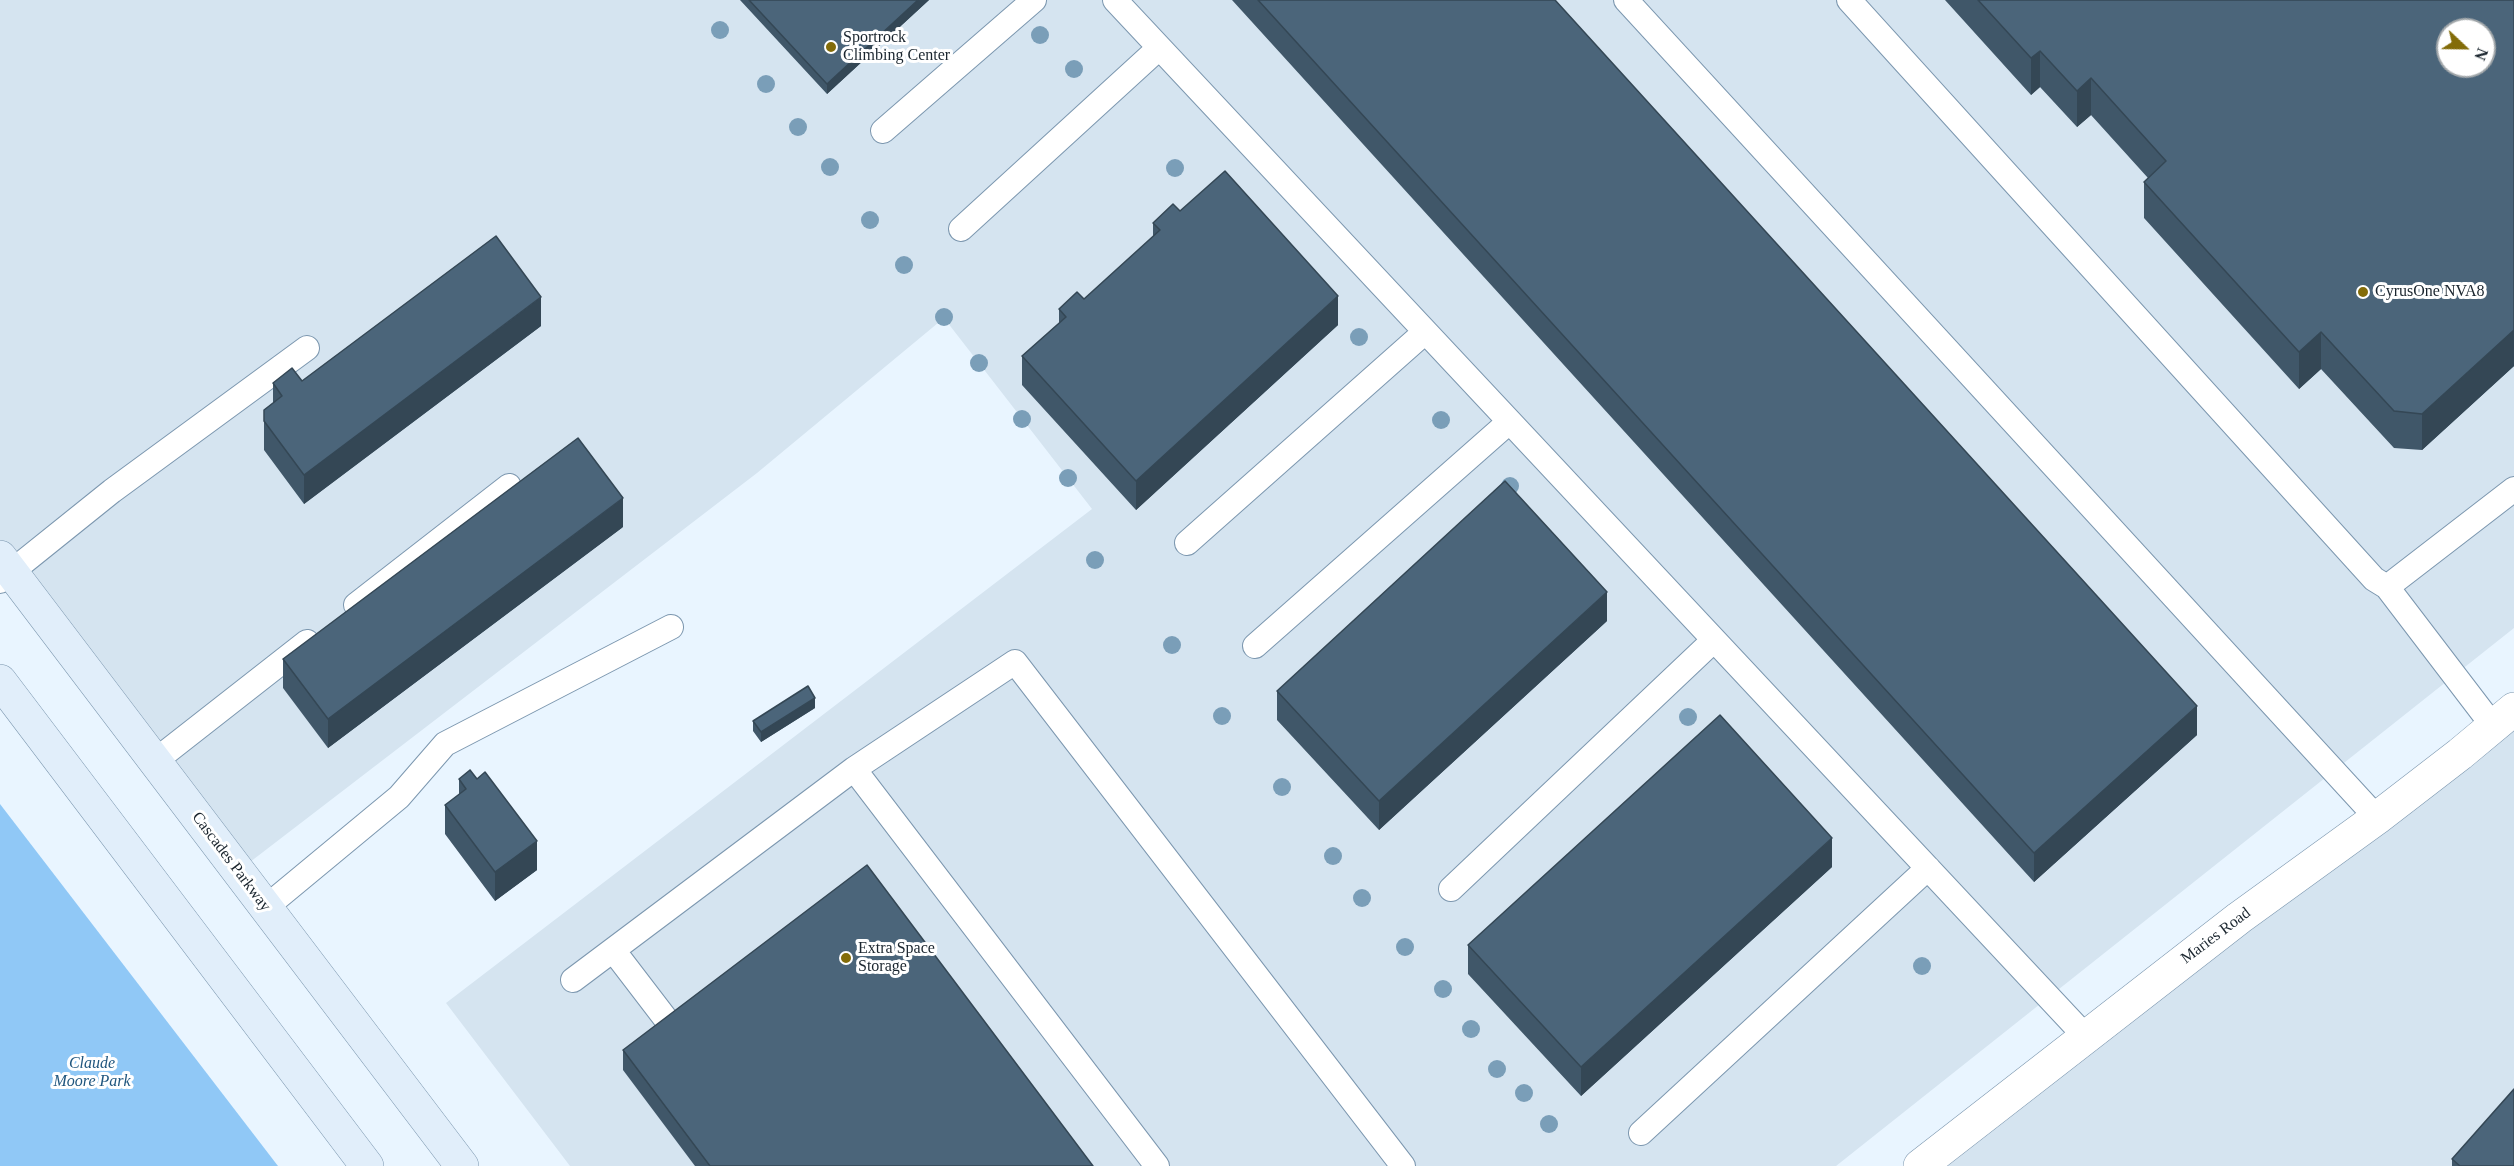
<!DOCTYPE html>
<style>
body{margin:0}
#map{position:relative;width:2514px;height:1166px;overflow:hidden;background:#e9f5ff;font-family:"Times New Roman",serif}
canvas{display:block}
.north{position:absolute;left:2436px;top:18px;width:60px;height:60px;box-sizing:border-box;background:#fff;border:2px solid #a3a8ab;border-radius:50%;rotate:112deg;font-size:16px;font-weight:700;line-height:24px;text-align:center;color:#1a252e}
.north::after{content:'';display:block;margin:auto;width:21px;height:27px;background:#836c09;clip-path:polygon(50% 0,100% 100%,50% 72%,0 100%)}
</style>
<div id="map">
<canvas width="2514" height="1166"></canvas>
<div class="north">N</div>
</div>
<script>
const c = document.querySelector('canvas').getContext('2d');
c.lineJoin = 'round';
function fill(path, color) { c.fillStyle = color; c.fill(path, 'evenodd'); }
const toPath = rows => new Path2D(rows.map(r => 'M' + r).join(''));
function strokePath(path, color, width, dash) { c.strokeStyle = color; c.lineWidth = width; c.lineCap = dash ? 'butt' : 'round'; c.setLineDash(dash || []); c.stroke(path); }
function drawText(font, color, halo, rows, align = 'center') {
  c.font = font + ' "Times New Roman",serif'; c.lineWidth = 6; c.setLineDash([]); c.textBaseline = 'middle'; c.strokeStyle = halo; c.fillStyle = color; for (const [text, x, y, turn = 0] of rows) {
    c.save(); c.translate(x, y); c.rotate((+turn || 0) * Math.PI / 180); c.textAlign = isNaN(turn) ? turn : align; if (halo) c.strokeText(text, 0, 0); c.fillText(text, 0, 0); c.restore();
  }
}
fill(toPath([
 [0,0,2514,0,2514,628,1836,1166,570,1166,446,1003,1092,509,944,318,757,473,237,872,0,557],
 [2448,30,2484,30,2484,66,2448,66],
 [2514,709,2514,1166,1920,1166]
]), '#d5e4f0');
fill(toPath([
 [0,804,278,1166,0,1166]
]), '#90c8f6');
const lane = toPath([
 [1115,0,2086,1037],
 [1626,0,2377,818],
 [1849,0,2374,579,2387,587],
 [883,131,1034,0],
 [961,229,1159,48],
 [1187,543,1425,332],
 [0,581,112,491,307,348],
 [356,605,509,486],
 [1255,646,1509,422],
 [2493,726,2387,587,2514,489],
 [155,761,307,642],
 [1451,889,1714,640],
 [265,908,399,797,445,744,671,627],
 [613,950,675,1031],
 [573,980,854,769],
 [1641,1133,1928,868],
 [1157,1166,854,769,1015,662,1403,1166]
]);
const street = toPath([
 [1920,1166,2239,918,2377,818,2460,754,2514,709]
]);
const secondary = toPath([
 [0,557,462,1166],
 [0,681,367,1166]
]);
strokePath(lane, '#7c97af', 26);
strokePath(street, '#7c97af', 34);
strokePath(secondary, '#7c97af', 34);
strokePath(lane, '#fff', 24);
strokePath(street, '#fff', 33);
strokePath(secondary, '#e1eefa', 33);
c.fillStyle = '#7a9eb8';
for (const [x, y] of [
 [720,30],
 [1040,35],
 [1074,69],
 [766,84],
 [798,127],
 [830,167],
 [1175,168],
 [870,220],
 [904,265],
 [944,317],
 [1359,337],
 [979,363],
 [1022,419],
 [1441,420],
 [1068,478],
 [1510,486],
 [1095,560],
 [1172,645],
 [1222,716],
 [1688,717],
 [1282,787],
 [1333,856],
 [1362,898],
 [1405,947],
 [1922,966],
 [1443,989],
 [1471,1029],
 [1497,1069],
 [1524,1093],
 [1549,1124]
]) { c.beginPath(); c.arc(x, y, 9, 0, 2 * Math.PI); c.fill(); }
fill(toPath([
 [740,0,929,0,827,94],
 [1232,0,1555,0,2197,735,2034,882],
 [1945,0,2514,0,2514,366,2422,450,2394,448,2321,369,2299,389,2144,218,2144,182,2148,178,2091,115,2077,127,2040,87,2031,95],
 [1180,211,1338,325,1136,510,1022,385,1022,356,1059,323,1059,309,1084,299,1153,237,1153,223],
 [541,326,304,504,264,450,264,410,273,403,273,383,302,381],
 [623,527,328,748,283,688,283,659],
 [1607,621,1379,830,1277,720,1277,691],
 [815,708,761,742,753,731,753,721],
 [459,779,477,779,537,870,495,901,445,834,445,805,459,795],
 [1832,867,1581,1096,1468,974,1468,945],
 [623,1050,1093,1166,695,1166,623,1070],
 [2452,1159,2514,1166,2452,1166]
]), '#405769');
fill(toPath([
 [918,0,929,0,827,94,827,84],
 [2040,51,2040,87,2031,95,2031,58],
 [2091,78,2091,115,2077,127,2077,91],
 [1338,296,1338,325,1136,510,1136,481],
 [541,297,541,326,304,504,304,475],
 [2514,330,2514,366,2422,450,2422,414],
 [2321,332,2321,369,2299,389,2299,352],
 [623,498,623,527,328,748,328,719],
 [1607,592,1607,621,1379,830,1379,801],
 [815,698,815,708,761,742,761,732],
 [2197,706,2197,735,2034,882,2034,853],
 [1832,838,1832,867,1581,1096,1581,1067],
 [537,841,537,870,495,901,495,872]
]), '#344755');
const building = toPath([
 [749,0,918,0,827,84,749,0],
 [1258,0,1555,0,2197,706,2034,853,1258,0],
 [1978,0,2514,0,2514,330,2422,414,2394,411,2321,332,2299,352,2144,182,2166,161,2091,78,2077,91,2040,51,2031,58,1978,0],
 [2448,30,2484,30,2484,66,2448,66,2448,30],
 [1225,171,1338,296,1136,481,1022,356,1066,317,1059,309,1077,292,1084,299,1160,230,1153,223,1173,204,1180,211,1225,171],
 [496,236,541,297,304,475,264,421,264,410,282,396,273,383,292,368,302,381,496,236],
 [578,438,623,498,328,719,283,659,578,438],
 [1505,481,1607,592,1379,801,1277,691,1505,481],
 [808,686,815,698,761,732,753,721,808,686],
 [1720,715,1832,838,1581,1067,1468,945,1720,715],
 [470,770,477,779,485,772,537,841,495,872,445,805,466,789,459,779,470,770],
 [867,865,1093,1166,710,1166,623,1050,867,865],
 [2514,1089,2514,1166,2460,1166,2452,1159,2514,1089]
]);
fill(building, '#4b657a');
strokePath(building, '#344755', 1.5);
for (const [x, y, r, color] of [
 [831,47,6,"#836c09"],
 [2363,292,6,"#836c09"],
 [846,958,6,"#836c09"]
]) { const dot = new Path2D(); dot.arc(x, y, r, 0, 2 * Math.PI); c.fillStyle = color; c.fill(dot); strokePath(dot, '#fff', 2); }
drawText('16px', '#1a252e', '#fff', [
 ["Sportrock",843,38],
 ["Climbing Center",843,56],
 ["CyrusOne NVA8",2375,292],
 ["Extra Space",858,949],
 ["Storage",858,967]
], 'left');
drawText('16px', '#1a252e', '#fff', [
 ["Cascades Parkway",231,862,53],
 ["Maries Road",2216,936,-37]
]);
drawText('italic 16px', '#20567e', '#fff', [
 ["Claude",92,1064],
 ["Moore Park",92,1082]
]);
</script>
